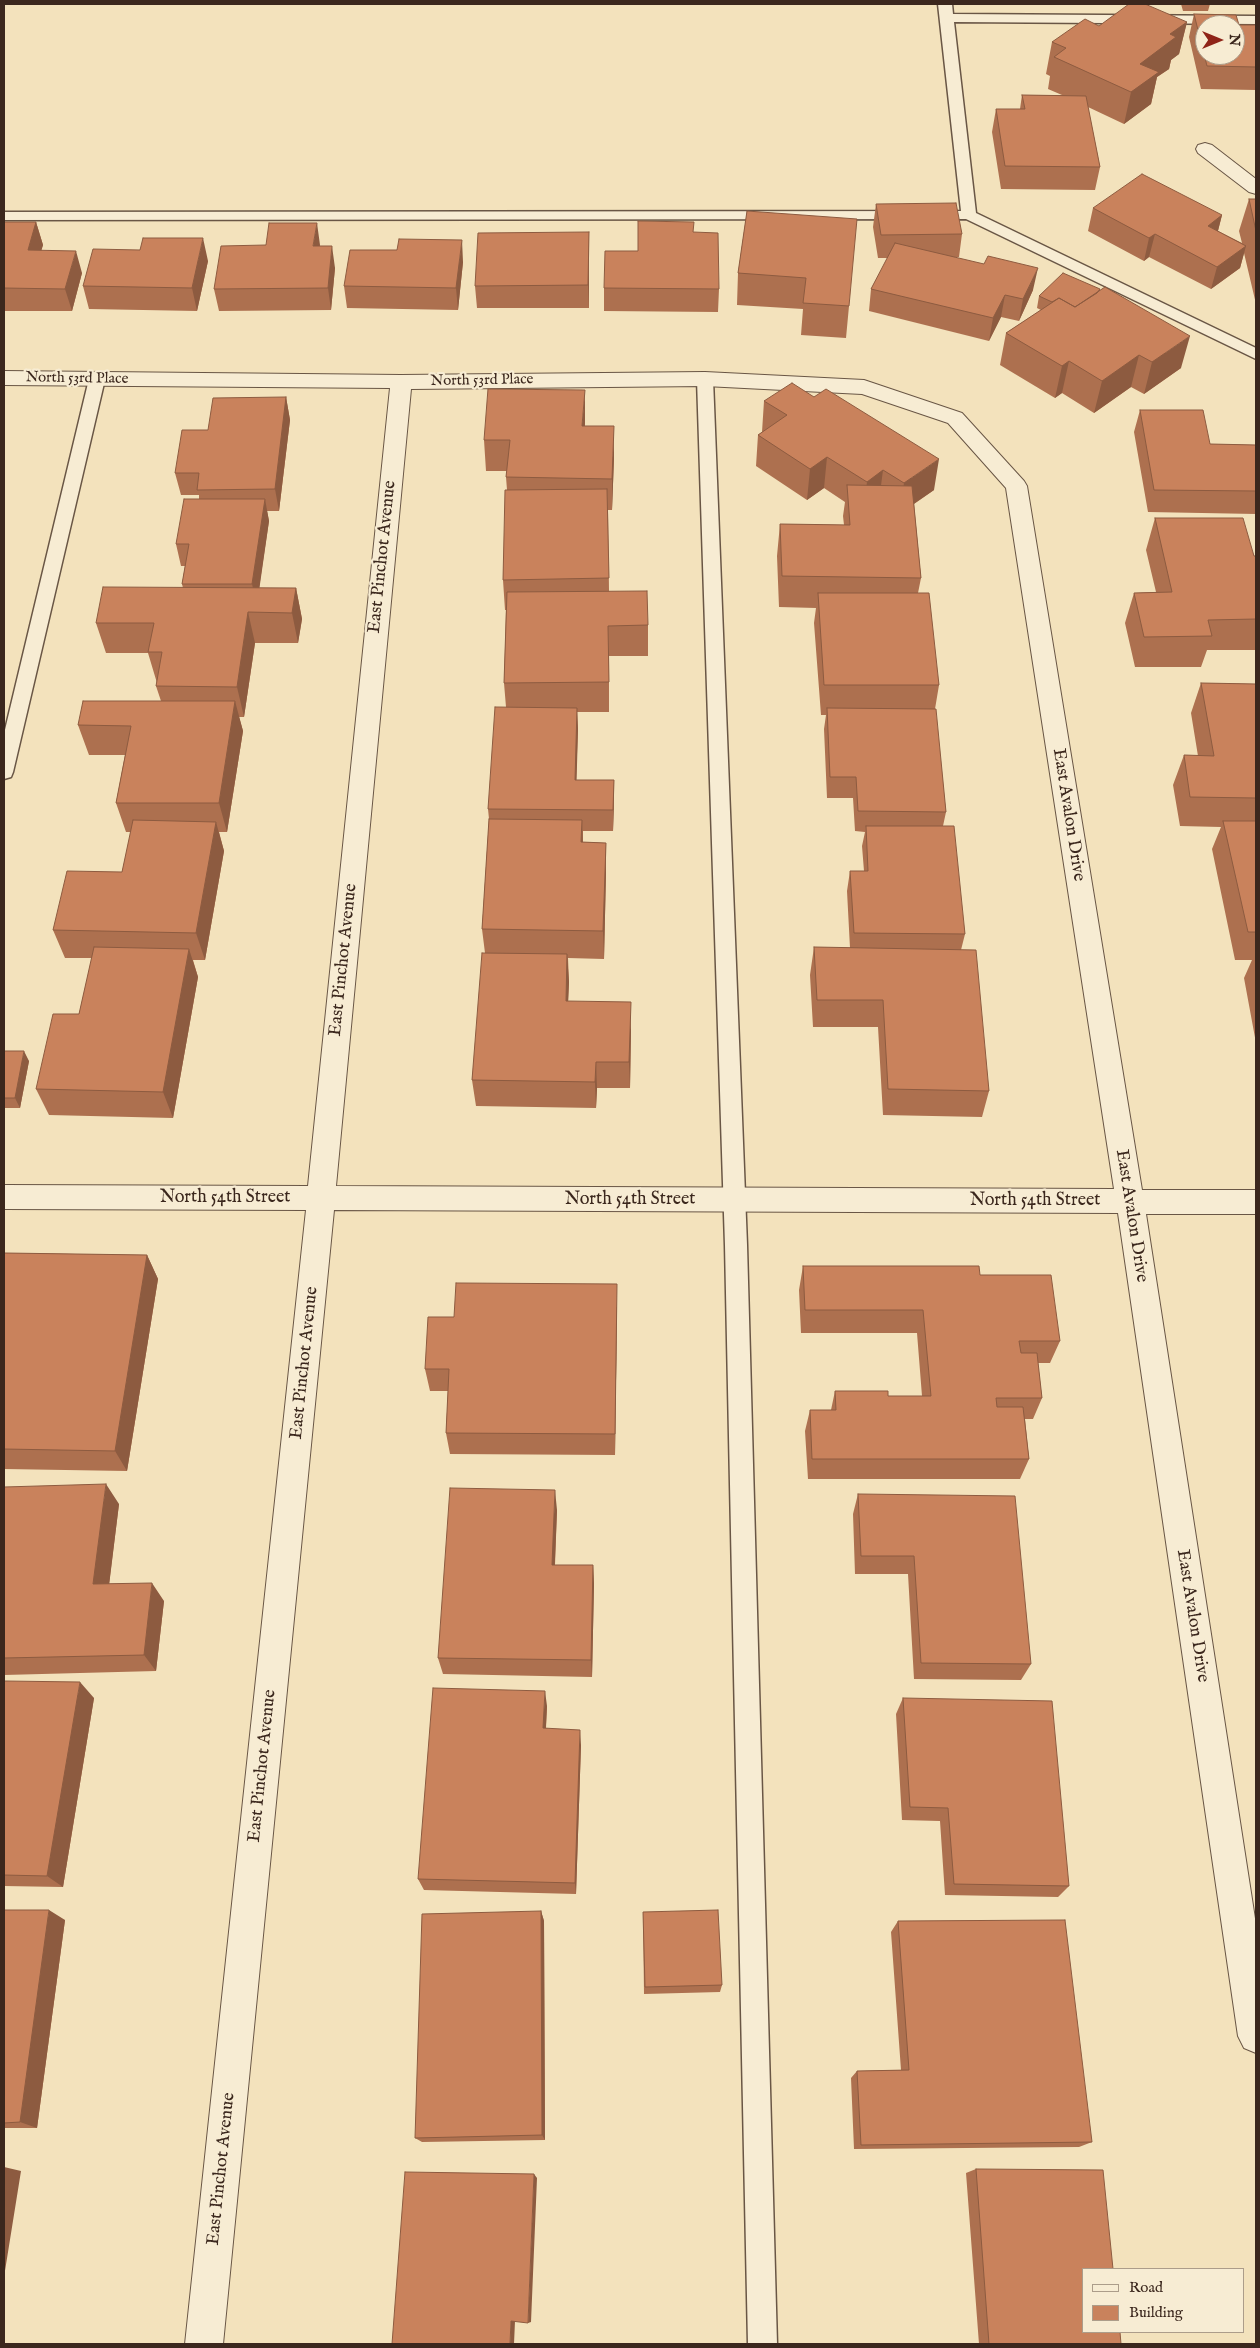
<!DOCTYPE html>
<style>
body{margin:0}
#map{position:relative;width:1260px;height:2348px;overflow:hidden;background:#f3e2bc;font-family:"IM FELL English",serif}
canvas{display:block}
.frame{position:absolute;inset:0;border:5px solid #3b271d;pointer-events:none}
.legend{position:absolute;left:1082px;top:2268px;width:162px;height:65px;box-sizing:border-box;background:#f7ecd3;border:1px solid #ac9d8a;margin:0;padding:6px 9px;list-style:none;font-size:15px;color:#3b271d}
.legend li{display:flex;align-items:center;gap:10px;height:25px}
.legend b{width:25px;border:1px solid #ac9d8a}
.north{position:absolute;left:1195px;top:15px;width:50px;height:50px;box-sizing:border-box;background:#f7ecd3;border:1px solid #ac9d8a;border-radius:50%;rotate:90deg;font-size:14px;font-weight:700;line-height:20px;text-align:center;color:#3b271d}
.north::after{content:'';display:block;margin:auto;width:18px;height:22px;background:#8f2418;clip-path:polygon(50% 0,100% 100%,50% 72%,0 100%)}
</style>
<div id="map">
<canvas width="1260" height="2348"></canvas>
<div class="frame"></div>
<ul class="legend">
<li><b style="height:6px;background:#f7ecd3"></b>Road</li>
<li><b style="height:14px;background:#c9825c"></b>Building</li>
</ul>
<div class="north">N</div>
</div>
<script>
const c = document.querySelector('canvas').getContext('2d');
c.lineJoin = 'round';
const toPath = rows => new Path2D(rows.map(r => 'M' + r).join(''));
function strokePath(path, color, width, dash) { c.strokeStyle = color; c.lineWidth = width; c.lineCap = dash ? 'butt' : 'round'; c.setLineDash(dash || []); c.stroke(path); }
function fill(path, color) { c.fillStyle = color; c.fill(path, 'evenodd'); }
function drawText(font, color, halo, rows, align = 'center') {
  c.font = font + ' "IM FELL English",serif'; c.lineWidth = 4.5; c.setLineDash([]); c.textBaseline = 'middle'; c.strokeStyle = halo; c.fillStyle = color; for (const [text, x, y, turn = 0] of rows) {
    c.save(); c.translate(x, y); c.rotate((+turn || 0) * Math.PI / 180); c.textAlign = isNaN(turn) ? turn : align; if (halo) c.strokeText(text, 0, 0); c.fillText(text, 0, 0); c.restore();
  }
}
const lane = toPath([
 [938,4,952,4,953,14,1256,16,1256,24,954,22,976,213,1256,348,1256,359,966,219,4,220,4,212,961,211,938,4],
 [97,374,103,375,105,379,13,772,11,777,4,779,4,734,89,379,91,375,97,374],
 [705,374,711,375,713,379,747,1245,777,2344,748,2344,725,1245,697,379,699,375,705,374]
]);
const street = toPath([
 [1205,143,1212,145,1256,179,1256,194,1249,192,1198,153,1196,149,1198,145,1205,143],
 [4,371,401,375,705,372,864,380,962,413,1024,481,1027,486,1142,1190,1256,1190,1256,1214,1146,1214,1256,1925,1256,2053,1244,2048,1238,2036,1118,1213,334,1210,223,2344,185,2344,306,1210,4,1209,4,1185,308,1186,390,388,4,385,4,371],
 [705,386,862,394,948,423,1006,488,1114,1189,336,1186,411,389,705,386]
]);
strokePath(lane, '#695645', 3);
strokePath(street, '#695645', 2);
fill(lane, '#f7ecd3');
fill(street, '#f7ecd3');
fill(toPath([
 [1181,4,1210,4,1208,11,1183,11],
 [1194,14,1239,25,1256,25,1256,90,1201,89,1189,37],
 [1187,22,1179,54,1171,60,1169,69,1157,77,1151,104,1124,124,1088,107,1100,167,1095,190,1001,189,992,132,996,109,1020,109,1022,95,1062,95,1048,89,1050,76,1046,74,1052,42,1099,26],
 [1249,199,1256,199,1256,304,1244,253,1240,268,1211,289,1149,257,1144,261,1088,231,1093,208,1222,215,1218,231,1242,243,1239,231],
 [876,204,962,234,959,257,954,257,1033,290,1019,321,1001,317,989,341,869,311,871,289,888,258,878,258,873,227],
 [747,211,849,306,846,338,801,335,803,309,737,305,738,273],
 [4,222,36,222,43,245,41,250,82,273,72,311,4,311],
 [589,232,589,308,477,308,475,286],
 [693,232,719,289,718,312,604,311,604,288,638,251],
 [320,246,335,268,331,310,219,311,214,289],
 [140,250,208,261,197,311,89,309,83,286],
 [397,250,463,262,458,310,347,308,344,286],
 [1100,289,1100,290,1181,368,1144,394,1131,387,1094,413,1062,393,1055,398,1000,365,1006,333,1041,310,1037,308,1039,296],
 [286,397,290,420,279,511,267,511,269,521,259,588,296,588,302,619,298,643,255,643,244,717,239,717,243,731,227,832,219,832,224,851,205,960,193,960,198,977,173,1118,49,1115,36,1089,79,1014,92,958,65,958,53,930,122,872,131,832,126,832,116,803,125,755,89,755,78,725,161,701,156,686,157,683,148,653,106,653,96,623,183,588,182,584,185,566,181,566,176,544,199,499,199,495,181,495,175,473,208,430],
 [764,401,934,490,914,504,921,578,918,593,939,685,935,709,946,812,943,826,965,934,961,950,989,1091,982,1117,883,1115,878,1027,813,1027,810,975,814,947,850,948,847,891,850,871,864,871,862,846,865,832,855,831,853,798,827,798,824,729,826,715,821,715,814,623,816,608,779,607,777,556,780,524,844,525,843,516,845,502,824,488,807,500,756,466,758,435,762,432],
 [1140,410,1210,444,1256,445,1256,514,1148,512,1134,432],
 [585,422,585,426,614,458,612,510,608,510,609,591,648,625,648,656,609,656,609,712,577,712,578,729,576,780,614,780,614,801,613,831,583,831,583,842,606,843,606,872,604,959,568,958,569,982,568,1001,631,1029,630,1088,597,1088,596,1108,476,1106,472,1080,485,953,482,929,489,819,488,809,506,707,504,683,506,610,505,610,503,580,507,490,506,477,507,471,486,471,484,440],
 [1155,518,1254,556,1256,556,1256,647,1255,650,1207,650,1201,667,1135,667,1125,623,1134,593,1156,592,1146,550],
 [1201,683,1256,684,1256,1043,1244,978,1252,960,1235,960,1212,849,1221,827,1180,826,1173,785,1184,755,1198,756,1191,713],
 [4,1051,29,1061,20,1108,4,1108],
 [4,1253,147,1255,158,1279,127,1471,4,1469],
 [803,1266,980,1275,1060,1341,1050,1363,1038,1363,1042,1398,1033,1419,1025,1419,1029,1459,1020,1479,808,1479,805,1431,810,1410,831,1410,835,1391,888,1396,922,1396,917,1333,801,1333,799,1290],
 [617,1307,615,1455,450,1454,446,1433,448,1391,430,1391,425,1369,454,1317],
 [4,1487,119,1504,109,1584,164,1601,156,1671,4,1675],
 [858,1494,1031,1664,1021,1680,914,1679,908,1574,855,1574,853,1514],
 [557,1510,555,1565,593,1565,594,1584,592,1677,443,1674,438,1658],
 [4,1681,94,1698,63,1887,4,1886],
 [903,1698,1069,1886,1058,1897,945,1895,940,1821,902,1820,896,1714],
 [547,1706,546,1728,581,1745,576,1894,424,1890,418,1879],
 [4,1910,65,1920,37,2128,4,2128],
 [541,1911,544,1921,545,2140,422,2142,415,2138],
 [643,1912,722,1985,720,1992,644,1994],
 [898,1921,1092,2142,1079,2147,854,2149,851,2078,857,2071,901,2070,891,1932],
 [976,2169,1121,2344,979,2344,966,2173]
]), '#ad704f');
fill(toPath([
 [1187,22,1179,54,1171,60,1169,69,1157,77,1151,104,1124,124,1131,92,1140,64,1170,34],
 [1222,215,1216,238,1208,226],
 [36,222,43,245,35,273,28,250],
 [317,223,320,245,317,269,313,246],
 [589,232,589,308,588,285],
 [1155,234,1149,257,1144,261,1149,238],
 [203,238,208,261,197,311,192,288],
 [462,240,463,262,458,310,456,288],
 [332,246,335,268,331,310,328,288],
 [1246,246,1240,268,1211,289,1217,267],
 [76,251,82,273,72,311,65,289],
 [1038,268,1033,290,1019,321,1023,299],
 [1005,295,1001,317,989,341,993,318],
 [1190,336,1181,368,1144,394,1152,362],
 [1139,355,1131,387,1094,413,1102,381],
 [1069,361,1062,393,1055,398,1062,366],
 [585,390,585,422,583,457,582,426],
 [286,397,290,420,279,511,275,489],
 [614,426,614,458,612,510,612,479],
 [827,457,824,488,807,500,810,469],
 [939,459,934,490,899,514,904,483],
 [883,470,879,501,863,513,867,482],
 [265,499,269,521,257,605,252,584],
 [296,588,302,619,298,643,292,613],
 [248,612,255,643,244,717,237,687],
 [235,701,243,731,227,832,219,803],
 [577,708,578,729,576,801,575,780],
 [614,780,614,801,613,831,613,810],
 [582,820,583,849,581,842],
 [216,822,224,851,205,960,196,933],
 [606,843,606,872,604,959,603,931],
 [189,949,198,977,173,1118,163,1092],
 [567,954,569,982,567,1028,566,1001],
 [631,1002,631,1029,630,1088,629,1062],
 [24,1051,29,1061,20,1108,15,1098],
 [596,1062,597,1088,596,1108,595,1082],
 [147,1255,158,1279,127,1471,115,1451],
 [617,1284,617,1307,615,1455,615,1434],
 [106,1484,119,1504,107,1602,93,1584],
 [555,1490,557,1510,554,1583,552,1565],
 [593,1565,594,1584,592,1677,591,1660],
 [152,1583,164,1601,156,1671,144,1655],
 [80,1682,94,1698,63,1887,47,1876],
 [545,1691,547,1706,545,1743,543,1728],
 [580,1730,581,1745,576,1894,575,1883],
 [49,1910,65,1920,37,2128,20,2122],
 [541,1911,544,1921,545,2140,542,2135],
 [4,2167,21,2171,4,2277],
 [534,2174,537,2178,531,2322,528,2323],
 [511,2321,515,2321,514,2344,510,2344]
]), '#8d5b40');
const building = toPath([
 [1129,4,1145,4,1187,22,1170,34,1176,37,1140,64,1159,72,1131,92,1054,57,1066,48,1052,42,1085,19,1099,26,1129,4],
 [1194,14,1236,15,1239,25,1256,25,1256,67,1207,66,1194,14],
 [1205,25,1235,25,1235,55,1205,55,1205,25],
 [1022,95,1086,96,1100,167,1005,166,996,109,1025,109,1022,95],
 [1142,174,1222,215,1208,226,1246,246,1217,267,1155,234,1149,238,1093,208,1142,174],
 [1249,199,1256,199,1256,231,1249,199],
 [956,203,962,234,881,235,876,204,956,203],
 [747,211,857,219,849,306,803,303,806,278,738,273,747,211],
 [638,221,694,222,693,232,718,233,719,289,604,288,605,251,638,251,638,221],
 [4,222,36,222,28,250,76,251,65,289,4,288,4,222],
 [269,223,317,223,313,246,332,246,328,288,214,289,221,246,266,245,269,223],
 [589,232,588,285,475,286,478,233,589,232],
 [143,238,203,238,192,288,83,286,93,249,140,250,143,238],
 [399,239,462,240,456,288,344,286,350,250,397,250,399,239],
 [895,243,984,264,988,256,1038,268,1023,299,1005,295,993,318,871,289,895,243],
 [1063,273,1100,289,1097,293,1075,307,1059,298,1052,302,1039,296,1063,273],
 [1105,287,1190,336,1152,362,1139,355,1102,381,1069,361,1062,366,1006,333,1059,298,1075,307,1105,287],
 [792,383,814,397,826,389,939,459,904,483,883,470,867,482,827,457,810,469,758,435,787,415,764,401,792,383],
 [488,389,585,390,582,426,614,426,612,479,506,477,510,440,484,440,488,389],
 [286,397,275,489,197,490,199,473,175,473,182,430,208,430,213,398,286,397],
 [1140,410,1203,410,1210,444,1256,445,1256,491,1154,490,1140,410],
 [847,485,912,486,921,578,782,576,780,524,850,525,847,485],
 [607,489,609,578,503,580,505,490,607,489],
 [184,499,265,499,252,584,182,584,189,544,176,544,184,499],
 [1155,518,1243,518,1254,556,1256,556,1256,619,1208,620,1212,636,1144,637,1134,593,1172,592,1155,518],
 [103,587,296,588,292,613,248,612,237,687,156,686,162,652,148,652,154,623,96,623,103,587],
 [647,591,648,625,608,626,609,682,504,683,507,592,647,591],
 [818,593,929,593,939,685,824,685,818,593],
 [1201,683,1256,684,1256,798,1190,797,1184,755,1214,756,1201,683],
 [83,701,235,701,219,803,116,803,131,726,78,725,83,701],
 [495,707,577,708,575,780,614,780,613,810,488,809,495,707],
 [827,708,936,709,946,812,858,811,856,777,830,777,827,708],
 [489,819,582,820,581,842,606,843,603,931,482,929,489,819],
 [133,820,216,822,196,933,53,930,67,871,122,872,133,820],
 [1223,821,1256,821,1256,932,1248,932,1223,821],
 [866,826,954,826,965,934,854,933,850,871,868,871,866,826],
 [94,947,189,949,163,1092,36,1089,53,1014,79,1014,94,947],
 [814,947,976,950,989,1091,888,1089,883,1000,817,1000,814,947],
 [482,953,567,954,566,1001,631,1002,629,1062,596,1062,595,1082,472,1080,482,953],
 [4,1051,24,1051,15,1098,4,1098,4,1051],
 [4,1253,147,1255,115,1451,4,1449,4,1253],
 [803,1266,979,1266,980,1275,1051,1275,1060,1341,1019,1341,1021,1353,1037,1353,1042,1398,996,1398,997,1407,1023,1407,1029,1459,812,1459,810,1410,836,1410,835,1391,888,1391,888,1396,931,1396,923,1310,805,1310,803,1266],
 [456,1283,617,1284,615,1434,446,1433,449,1369,425,1369,428,1317,454,1317,456,1283],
 [106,1484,93,1584,152,1583,144,1655,4,1658,4,1487,106,1484],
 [450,1488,555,1490,552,1565,593,1565,591,1660,438,1658,450,1488],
 [858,1494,1015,1496,1031,1664,921,1663,914,1556,861,1556,858,1494],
 [4,1681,80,1682,47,1876,4,1875,4,1681],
 [433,1688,545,1691,543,1728,580,1730,575,1883,418,1879,433,1688],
 [903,1698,1052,1701,1069,1886,954,1884,948,1808,910,1807,903,1698],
 [4,1910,49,1910,20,2122,4,2123,4,1910],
 [718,1910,722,1985,645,1987,643,1912,718,1910],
 [541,1911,542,2135,415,2138,422,1914,541,1911],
 [1065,1920,1092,2142,861,2145,857,2071,909,2070,898,1921,1065,1920],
 [976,2169,1103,2170,1113,2269,1084,2269,1084,2332,1120,2332,1121,2344,989,2344,976,2169],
 [405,2172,534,2174,528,2323,511,2321,510,2344,392,2344,405,2172]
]);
fill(building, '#c9825c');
strokePath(building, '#8d5b40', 1);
drawText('15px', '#3b271d', '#f7ecd3', [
 ["North 53rd Place",77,379,1],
 ["North 53rd Place",482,381,-1]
]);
drawText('18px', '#3b271d', '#f7ecd3', [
 ["East Pinchot Avenue",383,557,-84],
 ["East Avalon Drive",1068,815,81],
 ["East Pinchot Avenue",344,960,-84],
 ["North 54th Street",225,1198],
 ["North 54th Street",630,1200],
 ["North 54th Street",1035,1201],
 ["East Avalon Drive",1131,1216,81],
 ["East Pinchot Avenue",305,1363,-84],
 ["East Avalon Drive",1192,1616,81],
 ["East Pinchot Avenue",263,1766,-84],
 ["East Pinchot Avenue",222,2169,-84]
]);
</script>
